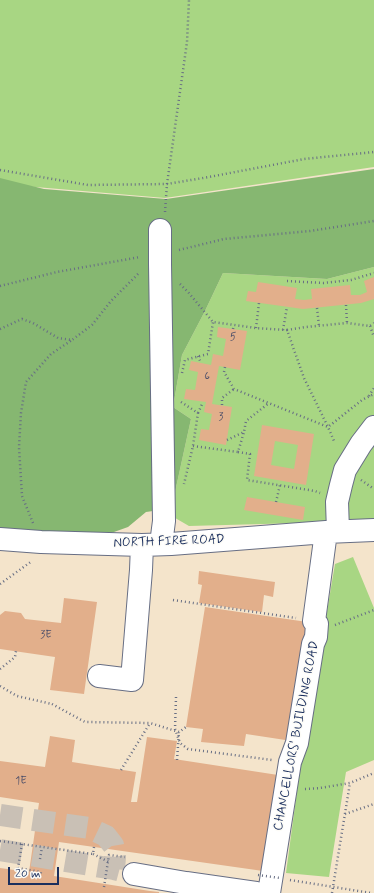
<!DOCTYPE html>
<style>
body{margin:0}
#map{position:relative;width:374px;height:893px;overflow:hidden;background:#f4e4cb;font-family:Mynerve,sans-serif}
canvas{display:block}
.scale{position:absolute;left:8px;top:867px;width:51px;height:18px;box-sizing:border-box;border:2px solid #1b2f5e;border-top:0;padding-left:5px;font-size:12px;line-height:14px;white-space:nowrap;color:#1b2f5e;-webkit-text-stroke:3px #fdfcf7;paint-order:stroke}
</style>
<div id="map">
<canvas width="374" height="893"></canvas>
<div class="scale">20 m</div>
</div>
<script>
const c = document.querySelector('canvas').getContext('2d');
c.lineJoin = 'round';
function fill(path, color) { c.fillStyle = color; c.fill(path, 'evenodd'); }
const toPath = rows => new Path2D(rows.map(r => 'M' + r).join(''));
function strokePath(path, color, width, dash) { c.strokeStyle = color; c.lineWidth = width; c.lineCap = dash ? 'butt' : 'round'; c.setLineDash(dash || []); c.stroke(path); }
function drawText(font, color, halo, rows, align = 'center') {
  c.font = font + ' Mynerve,sans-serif'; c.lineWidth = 3; c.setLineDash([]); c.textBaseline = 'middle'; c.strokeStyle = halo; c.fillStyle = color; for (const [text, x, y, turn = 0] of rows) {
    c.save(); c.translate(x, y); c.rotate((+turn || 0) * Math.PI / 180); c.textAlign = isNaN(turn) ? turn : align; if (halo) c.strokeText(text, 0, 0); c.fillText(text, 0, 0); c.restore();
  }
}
fill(toPath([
 [0,0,374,0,374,167,165,198,0,184],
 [374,267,374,521,189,526,170,515,191,419,173,407,182,355,205,311,223,273,327,279],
 [353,557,374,608,374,760,346,772,329,877,286,873,299,776,335,564]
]), '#a8d683');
fill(toPath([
 [374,169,374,267,327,279,223,273,205,311,182,355,173,407,191,419,170,515,160,510,146,512,128,527,100,537,0,530,0,178,44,189,166,199]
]), '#86b771');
fill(toPath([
 [374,277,374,299,361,303,303,309,246,301,248,291,256,292,258,282,297,288,295,299,304,300,312,299,311,289,350,285,351,295,360,295,367,292,364,281],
 [218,327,247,331,240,370,219,366,212,404,232,407,226,445,199,440,201,429,209,430,212,414,204,412,206,402,184,399,186,389,195,390,198,372,189,370,191,361,211,365,213,354,223,356,226,339,217,337],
 [262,425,314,434,306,485,254,476],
 [275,441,298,445,294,469,271,465],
 [247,497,305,507,303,520,244,510],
 [199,571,275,582,273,597,264,595,262,612,199,603,202,585,198,584],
 [64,598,97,602,84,694,50,690,55,657,0,649,0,615,5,611,21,613,25,619,61,623],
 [205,607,314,623,292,741,246,734,244,746,201,742,203,729,186,727],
 [50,736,75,740,72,762,136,772,131,802,137,802,147,737,177,741,174,759,278,775,263,871,59,842,54,876,150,891,159,892,159,893,0,893,0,868,29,872,39,803,0,797,0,761,45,767]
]), '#e2af8b');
strokePath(toPath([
 [0,815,89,828,106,836,113,845,115,857,114,869],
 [0,850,114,869,129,873]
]), '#c9c0b5', 22, [22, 11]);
const minor = toPath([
 [160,230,160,264,164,521,161,544],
 [338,531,337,502,341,485,345,470,361,444,374,427],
 [0,539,41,542,142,545,171,544,326,532,374,530],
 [99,676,132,680,141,570,142,545],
 [134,874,186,883,256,893],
 [269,893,290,762,297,743,313,644,316,637,317,624,314,621,326,532]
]);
strokePath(minor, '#676e84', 24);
strokePath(toPath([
 [0,170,88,185,167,184,209,177,304,159,374,152],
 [165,212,167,184,187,42,189,0],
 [179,250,224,239,310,231,374,221],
 [287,281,323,283,351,280,374,273],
 [180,284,188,292,213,322,256,328,287,330,304,378,328,427,334,441],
 [0,286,57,272,140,257],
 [346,305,347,323],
 [317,308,319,326],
 [370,326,374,337],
 [256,328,259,303],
 [0,329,22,319,33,323,58,338,72,340,92,325,111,301,140,272],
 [233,329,234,325],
 [283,330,287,307],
 [287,330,306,327,347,323,370,326,374,323],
 [198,356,201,363],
 [225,367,224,372,234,389,328,427,362,400,374,394],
 [182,373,185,360,208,354,213,322],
 [369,396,374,388],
 [181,402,198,413,193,446,184,484],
 [222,405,222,398,234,389],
 [198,413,203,402],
 [227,440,244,432,246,421,269,403],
 [193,446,238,452,244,432],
 [238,452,250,454,247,480,315,491,320,493],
 [361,480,374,489],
 [276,502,280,485],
 [33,523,22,496,19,447,21,413,26,382,51,354,72,340],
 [0,584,32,561],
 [173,600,296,618],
 [335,625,374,610],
 [0,669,15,657,16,651],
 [0,686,17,696,52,704],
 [176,697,175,729,180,743,188,749,272,760],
 [121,770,150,723],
 [305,789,320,788,350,783,374,773],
 [345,814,374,804],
 [0,841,93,854,94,847],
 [22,844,18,868,41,872,40,877],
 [93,854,109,862],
 [40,859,42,847],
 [290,880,371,893],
 [104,887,109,855,125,857],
 [332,893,350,783]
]), '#676e84', 2.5, [1, 3]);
strokePath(minor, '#fff', 22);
strokePath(toPath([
 [52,704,85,722,150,723,179,732,186,727],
 [177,760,179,732],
 [258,875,280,878]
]), '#676e84', 2.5, [1, 3]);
drawText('11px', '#4d4f69', null, [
 ["5",233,338],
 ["6",207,377],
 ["3",221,418],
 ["3E",46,636],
 ["1E",21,782]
]);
drawText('13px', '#1b2f5e', '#fdfcf7', [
 ["NORTH FIRE ROAD",169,542,-2],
 ["CHANCELLORS' BUILDING ROAD",297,736,-79]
]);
</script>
